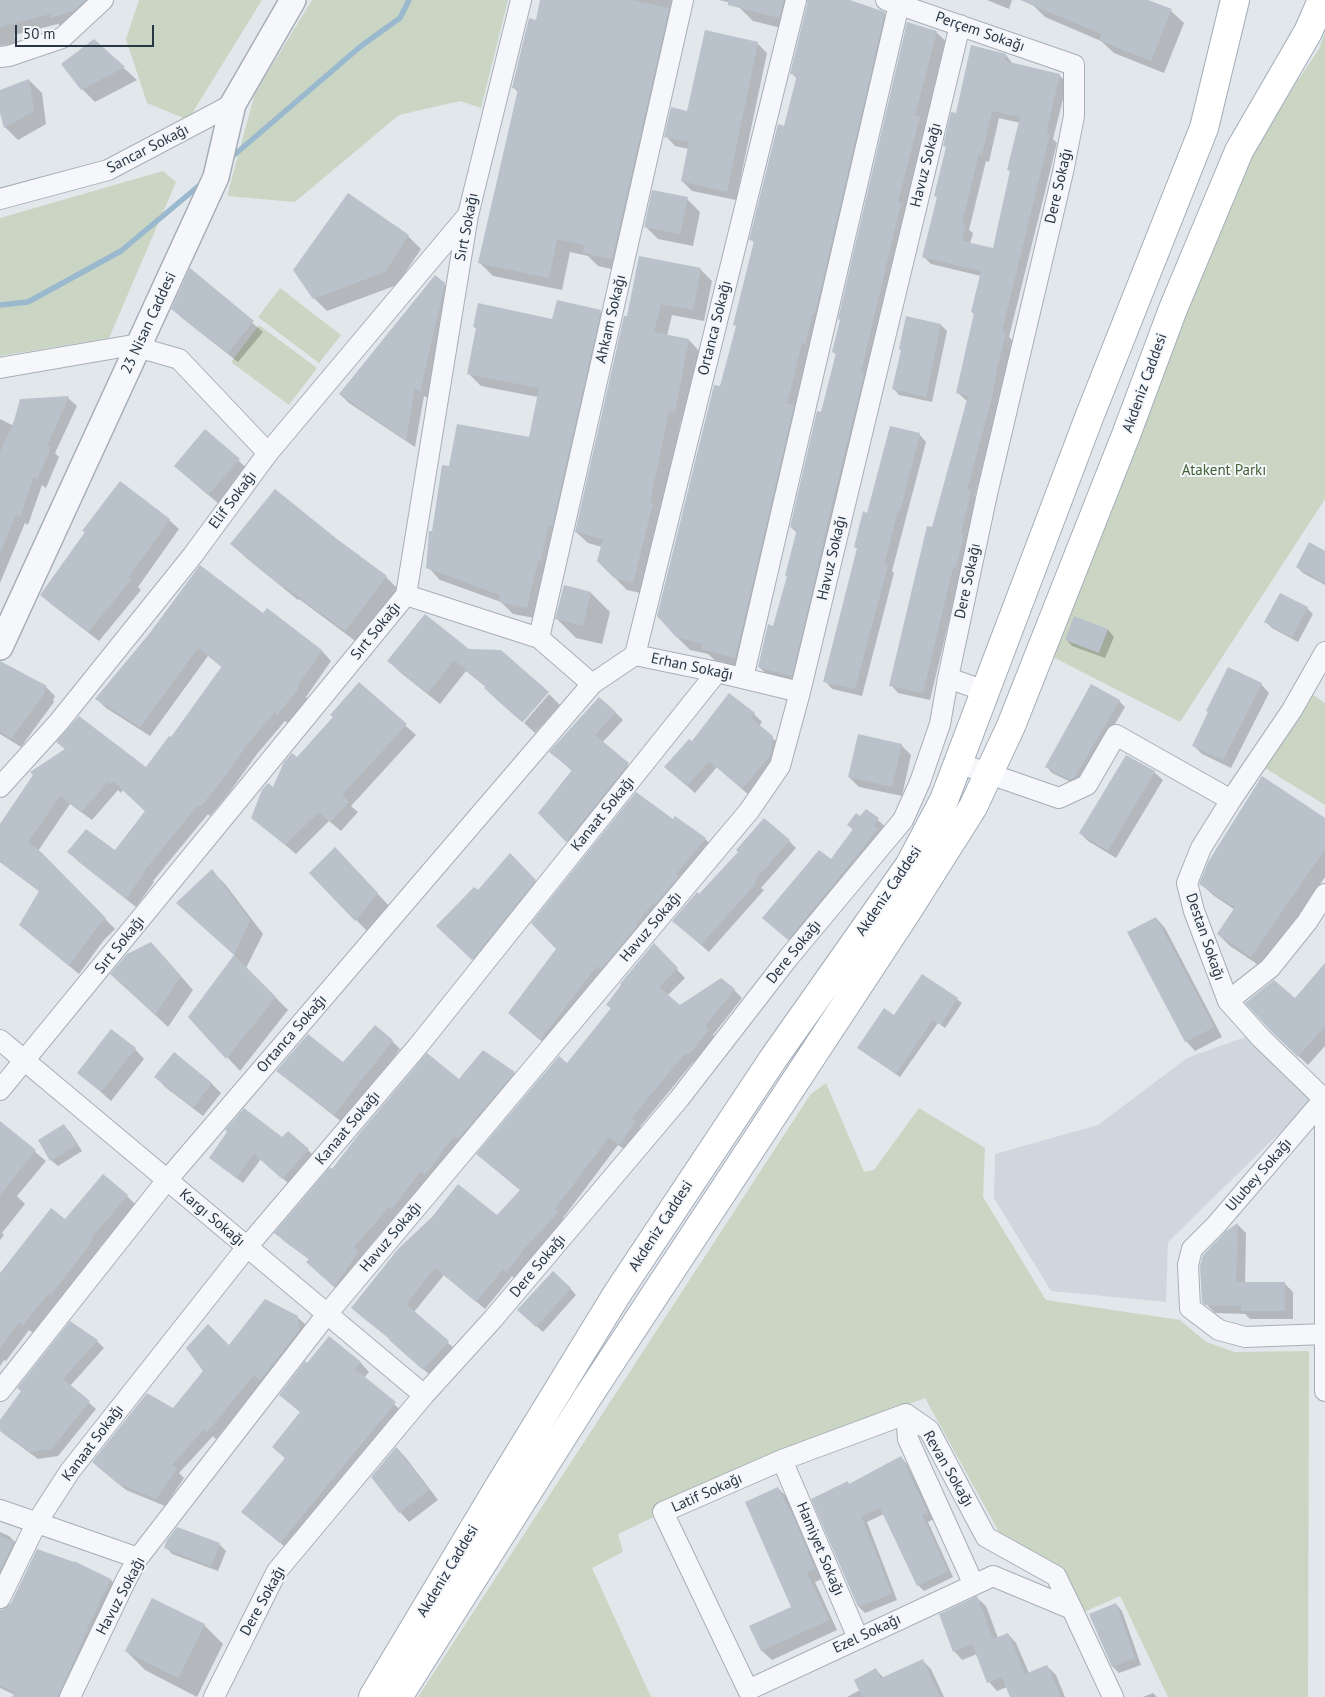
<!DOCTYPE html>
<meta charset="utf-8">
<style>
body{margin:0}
#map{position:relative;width:1325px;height:1697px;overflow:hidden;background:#e2e7ec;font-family:"PT Sans",sans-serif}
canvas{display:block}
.scale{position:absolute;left:15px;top:25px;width:139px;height:22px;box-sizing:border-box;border:2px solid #293645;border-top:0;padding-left:6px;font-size:15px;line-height:18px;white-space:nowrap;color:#293645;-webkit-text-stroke:4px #f3f6f9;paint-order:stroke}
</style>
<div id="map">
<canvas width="1325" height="1697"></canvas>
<div class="scale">50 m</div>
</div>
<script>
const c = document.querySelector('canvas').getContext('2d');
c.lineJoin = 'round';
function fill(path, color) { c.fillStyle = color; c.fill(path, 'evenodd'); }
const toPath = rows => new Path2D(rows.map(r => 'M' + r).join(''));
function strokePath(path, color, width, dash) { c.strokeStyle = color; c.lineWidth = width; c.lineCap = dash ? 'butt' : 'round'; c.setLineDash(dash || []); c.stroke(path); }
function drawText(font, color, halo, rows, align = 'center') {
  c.font = font + ' "PT Sans",sans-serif'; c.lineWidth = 4; c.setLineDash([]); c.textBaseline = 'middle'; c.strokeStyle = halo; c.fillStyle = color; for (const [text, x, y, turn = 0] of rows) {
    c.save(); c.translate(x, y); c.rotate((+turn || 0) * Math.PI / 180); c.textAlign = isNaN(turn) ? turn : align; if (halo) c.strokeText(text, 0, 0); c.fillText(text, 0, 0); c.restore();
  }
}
fill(toPath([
 [1251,1035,1312,1101,1168,1242,1166,1302,1051,1291,994,1198,995,1154,1098,1125,1187,1058]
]), '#d0d6de');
fill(toPath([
 [139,0,262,0,188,120,147,103,126,39],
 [312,0,508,0,481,108,460,101,399,115,295,202,227,196,255,93],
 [1325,32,1325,499,1180,722,1047,654,1247,156,1319,49],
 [163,171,176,182,109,338,0,356,0,218],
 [280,288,341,335,319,363,258,317],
 [259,325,317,368,289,405,231,362],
 [1312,694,1325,703,1325,805,1265,768],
 [826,1083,864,1172,874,1170,919,1108,985,1148,983,1197,1046,1300,1180,1320,1206,1342,1235,1352,1309,1351,1308,1697,1168,1697,1120,1596,1082,1613,1058,1565,999,1532,925,1398,705,1482,656,1506,654,1517,618,1534,623,1552,592,1568,651,1697,418,1697,810,1095]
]), '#cad6c3');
fill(toPath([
 [0,0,106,0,62,27,58,24,14,35,16,43,0,46],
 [541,0,689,0,625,272,598,266,588,256,570,252,562,290,493,276,479,262,518,92,514,88,537,21],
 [719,0,844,0,884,13,898,27,749,670,717,662,708,654,690,650,676,636,721,388,737,327,754,243,751,239,785,127,797,79,792,73,809,1,801,5,793,31,753,21,740,8,740,5],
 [987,0,1012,0,1009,9],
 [1033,0,1145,0,1171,11,1184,23,1164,73,1114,53,1101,41,1045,17,1032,4],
 [936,32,950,45,805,689,773,680,759,667,774,628,788,577,797,533,791,527,837,355,833,352],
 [94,41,137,80,95,102,82,89],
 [757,43,767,53,736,200,692,191,682,181,689,149,675,146,666,136],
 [1006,55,1013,64,1059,75,1067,83,1053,139,1057,143,1009,337,1013,341,1003,380,1004,381,998,409,975,496,978,500,930,700,898,693,891,685,967,401,958,393,975,315,972,312,981,276,931,264,923,256,938,199,935,196,957,114],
 [999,118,1020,123,1009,170,1011,172,994,249,970,244,973,233,969,230,986,161,989,162],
 [29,80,42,93,46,124,18,140,5,127,0,108,0,92],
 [687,199,700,212,693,246,658,239,645,226],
 [408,236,421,249,397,285,327,311,314,298],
 [700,269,712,281,704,321,672,315,667,336,689,340,700,352,687,423,681,421,645,594,627,590,615,578,602,547,588,543,576,532,628,318],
 [190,270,263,332,238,362,182,318,173,309],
 [444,284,453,293,429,399,424,396,415,447,349,403,340,394],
 [600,312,613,324,540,619,513,614,501,602,440,580,428,567,433,532,450,467,530,438,538,397,481,386,469,374,477,330,475,327,553,321],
 [941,325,947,331,932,402,899,395,893,388],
 [68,398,77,406,55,453,59,457,46,488,42,485,28,525,25,523,0,583,0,419,14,426,21,400],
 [205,431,249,470,219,504,185,475],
 [919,434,926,442,892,571,894,573,862,696,832,689,825,681,858,549,855,547,868,514],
 [169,520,179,529,138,587,141,590,99,641,51,604,42,595,86,533],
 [336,540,386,577,399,590,358,643,299,599,298,600,245,557,232,544],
 [1325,552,1325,585,1303,573,1297,567],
 [591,593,610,612,602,644,576,638,557,619],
 [1307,608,1313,614,1298,642,1272,628,1266,622],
 [268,609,322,651,331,661,306,697,308,699,288,723,285,721,257,754,229,793,210,816,208,814,153,881,154,882,136,907,79,862,69,852,115,852,146,812,123,790,121,793,118,790,92,820,70,804,38,851,115,929,103,941,79,974,20,925,40,892,0,862,0,825,66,750,58,742,147,769,171,739,223,668,208,656,150,736,106,708,97,699,150,635,264,615],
 [1075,617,1108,630,1114,637,1105,658,1072,646,1066,639],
 [469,650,547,693,522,722,497,700,485,688,486,687,466,671,440,704,401,673,389,661],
 [0,667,46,687,55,696,53,700,54,702,21,747,0,734],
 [359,684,416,735,351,806,358,812,341,831,329,821,296,854,253,818,297,759,335,718],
 [1261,684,1269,693,1231,768,1202,754,1194,746],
 [549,694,560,705,535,733,524,723],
 [729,695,754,714,762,722,759,726,780,745,777,764,750,796,717,767,695,793,673,774,692,743],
 [1119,701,1125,707,1080,784,1077,785,1052,773,1046,766],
 [615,712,623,720,602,743,635,772,574,848,539,813,572,771,551,752],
 [901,745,911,755,902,796,859,787,849,777],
 [1154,772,1163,780,1116,858,1088,841,1080,833],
 [866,810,887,828,797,947,764,918,831,861,853,830,848,825,860,818],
 [673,820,705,839,716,849,552,1050,520,1023,558,949],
 [1325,820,1325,877,1263,968,1230,946,1218,934,1235,910,1213,895,1201,884],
 [789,841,796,848,761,888,764,890,709,952,682,928,699,896],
 [510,855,543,889,481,967,446,934,478,892],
 [347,861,390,907,369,933,310,873],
 [212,871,225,884,263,934,246,968,288,1010,240,1071,190,1017,235,955,177,903],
 [1156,918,1165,928,1222,1037,1195,1051,1186,1041],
 [654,945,685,978,667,996,680,1007,734,990,742,998,713,1035,717,1039,697,1063,694,1061,640,1127,644,1131,628,1152,618,1145,563,1218,566,1221,516,1280,512,1276,485,1309,444,1275,414,1312,456,1350,432,1377,391,1340,361,1316,498,1216,521,1191,478,1154,567,1064,612,1008],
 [164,957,193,990,168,1027,125,987],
 [1325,965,1325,1046,1308,1065,1270,1029],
 [922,975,962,1003,945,1028,938,1023,900,1077,858,1048,894,1016],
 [392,1041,400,1049,343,1123,287,1079,278,1071,343,1063],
 [135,1049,144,1059,111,1101,79,1073],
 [174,1054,212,1084,221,1093,203,1116,165,1087,156,1077],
 [514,1073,522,1081,400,1216,397,1214,362,1256,366,1260,342,1294,316,1270,310,1260,284,1241,276,1233,332,1170,459,1080],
 [0,1123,46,1161,17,1196,25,1204,2,1233,4,1235,0,1240],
 [64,1126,70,1132,82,1151,58,1166,51,1160],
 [282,1139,308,1150,314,1156,289,1184,261,1159,243,1183,210,1158],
 [127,1196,136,1205,99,1248,101,1250,33,1333,29,1330,6,1361,4,1360,0,1366,0,1274,65,1220],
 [1238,1225,1246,1233,1245,1284,1284,1283,1293,1292,1293,1319,1250,1319,1245,1314,1215,1313,1203,1301],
 [570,1288,576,1295,543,1332,525,1316],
 [297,1317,306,1325,262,1382,216,1439,213,1436,179,1473,184,1478,165,1506,126,1490,102,1470,174,1410,229,1347],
 [329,1338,361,1363,369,1372,364,1378,403,1412,290,1551,243,1512,286,1459,273,1447,301,1413,281,1395],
 [97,1341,104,1348,70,1386,96,1409,58,1456,38,1459,4,1434,0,1430,0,1422],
 [397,1448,406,1458,438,1500,409,1522,400,1512],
 [901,1457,907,1464,934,1519,928,1522,953,1577,924,1591,918,1585,884,1514,867,1522,897,1600,865,1613,859,1607,847,1482,850,1485],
 [778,1488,788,1498,824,1578,815,1582,837,1630,772,1660,762,1651,751,1626,793,1607],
 [177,1529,220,1545,226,1551,218,1571,172,1554,166,1547],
 [0,1532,9,1536,17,1544,0,1596],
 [75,1563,111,1580,119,1588,69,1697,14,1697,15,1695,0,1688,0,1611],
 [977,1598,986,1606,998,1638,1008,1634,1016,1643,1029,1673,1047,1666,1056,1675,1065,1697,1012,1697,1007,1687,997,1691,989,1682,977,1654,962,1660,954,1651],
 [1116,1604,1122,1611,1141,1665,1119,1673,1113,1667,1090,1614],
 [204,1625,223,1644,197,1697,145,1670,126,1651],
 [923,1661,931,1669,944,1697,847,1697,860,1690,876,1670,884,1678],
 [1153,1693,1157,1697,1143,1697]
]), '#0003');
strokePath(toPath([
 [233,156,361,46,400,18,409,0],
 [0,305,28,302,121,251,201,184]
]), '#9bb9ce', 5.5);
fill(toPath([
 [0,0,86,0,73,11,51,18,50,14,0,27],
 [540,0,630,0,669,8,612,259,583,253,585,245,557,239,549,278,478,263,518,89,512,88,526,30,529,18,536,20],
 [728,0,784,0,779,18,728,5],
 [808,0,850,0,885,12,815,313,813,313,805,344,802,343,787,404,794,405,735,658,702,649,703,644,676,637,657,616,714,385,720,386,736,326,733,325,754,241,749,240,778,124,784,126,797,75,790,74],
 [1020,0,1148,0,1172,9,1151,61,1099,40,1102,34],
 [907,22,937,31,915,115,920,116,898,202,901,203,861,372,864,373,822,545,823,545,792,676,758,667,768,624,773,626,787,576,785,576,797,529,790,527,817,411,821,412,836,353,832,352,840,320,838,319],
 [705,30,758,42,727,192,681,181,689,142,664,137,671,107,687,111],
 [94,39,125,67,81,90,61,64],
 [971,45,1006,54,1005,61,1060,74,1046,133,1050,134,1002,331,1006,332,996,372,997,372,991,401,967,490,971,491,961,534,964,534,956,568,953,567,923,693,889,686,927,526,932,527,968,396,956,393,974,313,971,312,981,271,922,257,937,197,934,196,946,147,943,146,951,112,956,113],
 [992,111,1020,117,1007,170,1010,171,993,248,962,241,966,224,962,223,979,154,982,155],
 [29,79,34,111,4,128,0,113,0,90],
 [652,190,688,197,680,234,644,227],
 [348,193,409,235,385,272,313,299,293,270],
 [639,256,701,268,693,310,661,304,654,332,689,339,675,412,669,411,650,502,653,503,633,583,614,578,597,561,603,539,575,532,624,316,627,316],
 [190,268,254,321,228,353,171,309],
 [435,275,445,283,420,392,415,388,406,440,339,394],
 [557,300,601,310,552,526,548,525,541,561,538,560,527,608,499,602,500,595,426,568,429,531,432,531,442,465,449,466,457,424,529,437,539,388,467,374,476,328,473,327,478,303,552,319],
 [906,316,941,324,926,397,892,389,901,350,899,349],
 [69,396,47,446,51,447,37,480,33,478,20,517,16,515,0,553,0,452,14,421,20,399],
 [890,426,920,433,900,512,898,511,884,564,888,565,855,689,823,682,857,548,854,547,863,511,867,513],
 [205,429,240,459,208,495,174,466],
 [120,481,170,519,129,577,132,579,88,632,40,595,85,532,82,531],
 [275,489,337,539,387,576,345,631,285,587,284,588,230,544],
 [1309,542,1325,551,1325,583,1296,567],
 [200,565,263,613,267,608,322,650,297,687,299,688,277,715,275,712,247,745,220,783,200,807,198,805,144,871,145,872,126,899,67,852,86,829,115,850,145,811,113,781,111,784,108,782,81,812,60,796,28,842,40,851,106,918,94,931,69,966,19,925,39,891,0,861,0,824,33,775,30,772,65,749,56,742,79,716,146,767,169,736,171,737,222,666,198,648,140,727,95,699,149,634],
 [564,585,591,592,583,626,555,619],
 [1280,593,1308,607,1292,637,1264,622],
 [425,614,469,649,501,650,549,692,523,722,484,688,486,686,454,660,428,693,387,661],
 [1074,616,1108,629,1099,653,1065,640],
 [0,661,47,686,44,690,46,691,11,739,0,731],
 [1228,667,1262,683,1223,760,1192,746,1208,712,1206,711],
 [359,682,407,724,342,795,349,802,330,822,319,812,285,845,251,818,262,790,268,783,273,787,284,762,292,753,297,757,333,717,330,715],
 [1091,684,1120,700,1074,778,1070,780,1045,767],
 [729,693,755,713,751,718,773,736,770,756,742,789,709,761,687,786,664,767,689,739,692,741],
 [599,697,616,712,595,735,629,763,566,842,538,813,572,770,549,752],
 [858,734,902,744,892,787,848,777],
 [1126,755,1155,771,1108,851,1079,833],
 [1262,776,1325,818,1325,849,1251,957,1217,934,1235,907,1199,884,1208,862],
 [636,792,673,819,675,816,706,838,676,874,679,876,654,905,653,903,636,924,637,926,601,969,597,966,540,1040,508,1013,556,949,531,923],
 [866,809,879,818,874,826,878,829,788,940,762,918,819,850,831,859,853,829,847,825,856,813,860,816],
 [764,818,790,840,755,880,757,882,701,945,672,921,697,892,699,894,738,852,736,850],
 [335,847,378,893,355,921,309,873],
 [510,853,536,880,472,960,436,926,474,887,478,890],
 [212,869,250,920,234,955,176,903],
 [1156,917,1214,1027,1185,1042,1127,932],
 [151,942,181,976,155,1015,110,974,127,954],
 [654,943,678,968,659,987,680,1005,721,978,735,989,705,1026,709,1030,688,1055,685,1053,632,1118,636,1122,619,1145,609,1137,555,1209,558,1212,525,1248,507,1272,503,1269,476,1302,435,1268,406,1304,449,1341,423,1370,389,1340,390,1339,351,1308,398,1249,432,1217,458,1184,497,1215,520,1190,476,1154,559,1056,567,1063,611,1008,606,1005,621,985,620,984],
 [234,955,276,997,226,1059,188,1017],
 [1325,963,1325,1026,1298,1057,1270,1030,1245,1003,1274,980,1295,998],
 [922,974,958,998,941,1025,933,1020,896,1074,857,1048,884,1008,894,1015],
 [375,1025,393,1040,334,1115,276,1071,308,1034,343,1062],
 [111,1029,136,1048,101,1092,77,1073],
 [483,1050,515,1072,458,1139,454,1136,425,1175,420,1171,392,1209,389,1207,354,1247,359,1251,334,1287,306,1262,309,1259,274,1233,330,1167,332,1169,358,1135,427,1053,459,1079],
 [174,1052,212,1083,193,1108,154,1077],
 [244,1108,282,1137,288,1131,309,1149,282,1179,254,1154,236,1178,209,1158,227,1132,225,1130],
 [0,1121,36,1150,0,1195],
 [64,1124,77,1145,50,1161,38,1140],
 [103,1174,128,1195,91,1238,93,1240,50,1296,48,1294,23,1325,19,1322,0,1348,0,1273,51,1208,65,1219],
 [1238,1223,1236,1282,1285,1282,1285,1311,1241,1311,1241,1306,1205,1305,1202,1302,1200,1266,1203,1255,1226,1231],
 [553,1271,571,1288,536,1327,517,1310],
 [265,1299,298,1316,299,1330,260,1380,254,1375,207,1432,204,1429,172,1465,177,1469,156,1499,117,1483,92,1462,147,1393,173,1408,203,1371,186,1348,208,1324,229,1345],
 [70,1321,98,1340,63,1379,90,1401,51,1449,30,1452,0,1431,0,1420,21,1391,17,1388],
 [329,1336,361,1362,355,1369,396,1402,280,1543,241,1512,285,1458,272,1447,300,1412,279,1395,305,1361,307,1363],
 [396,1447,429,1490,399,1513,371,1477],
 [901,1456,928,1513,922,1515,948,1571,917,1586,880,1508,861,1516,892,1594,858,1607,811,1499,848,1481,849,1484],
 [778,1487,789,1510,790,1509,815,1569,807,1573,829,1620,761,1651,749,1626,791,1607,745,1502],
 [177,1527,220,1543,211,1566,164,1548,167,1540],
 [0,1536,14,1541,0,1571],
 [37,1549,74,1562,74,1561,111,1579,87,1628,88,1628,58,1697,12,1697,15,1692,0,1685,0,1610,6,1608,11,1603],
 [977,1596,993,1639,1008,1633,1025,1674,1047,1665,1061,1697,1010,1697,1002,1677,987,1683,972,1644,953,1652,939,1614],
 [152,1598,205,1624,178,1678,125,1651],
 [1116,1603,1135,1658,1112,1667,1089,1614],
 [923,1659,940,1697,862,1697,854,1680,876,1668,881,1678]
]), '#b9c1ca');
const minor = toPath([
 [0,57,9,56,62,38,103,0],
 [0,199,108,170,233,104],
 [0,368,139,344,151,351,179,359,268,453],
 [406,595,539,638,592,684],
 [539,638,683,0],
 [1325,652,1292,710,1231,800,1201,848,1187,883,1194,911,1228,1001,1261,1038,1324,1099,1216,1225,1192,1249,1188,1265,1190,1308,1219,1330,1245,1337,1325,1334],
 [635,655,796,0],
 [743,678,899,4],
 [948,678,985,691],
 [958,763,1059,798,1087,785,1116,735,1231,800],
 [0,787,58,723,193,555,268,453,468,215],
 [1228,1001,1270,968,1307,922,1325,894],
 [0,1040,424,1395],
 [0,1090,406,595,468,215,521,0],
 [1325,1098,1325,1391],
 [0,1391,167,1180,592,684,635,655,717,672,800,692],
 [782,1460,858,1638],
 [0,1510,138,1558],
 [974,1585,908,1439,906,1414,929,1430,986,1537,1056,1576,1072,1609],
 [0,1598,37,1522,70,1471,247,1247,418,1046,717,672],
 [748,1690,663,1512,782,1460,906,1414],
 [748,1690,993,1576,1072,1609,1113,1697],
 [70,1697,127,1578,138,1558,327,1314,749,811,780,766,800,692,960,25],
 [214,1697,277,1571,424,1395,493,1319,679,1099,789,957,903,820,920,782,940,724,948,678,987,494,1063,172,1074,116,1074,65,886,0]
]);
const tertiary = toPath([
 [0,647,216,177,233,104,293,0]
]);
const primary = toPath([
 [373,1697,497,1490,617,1294,773,1059,909,866,944,800,1090,415,1204,128,1235,0],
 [398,1697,587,1398,906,913,973,807,1011,726,1126,435,1173,309,1239,151,1308,32,1322,0]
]);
strokePath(minor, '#a7aeb7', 22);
strokePath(tertiary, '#a7aeb7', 28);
strokePath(primary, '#a1acb8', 30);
strokePath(minor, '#f6f7fa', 20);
strokePath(tertiary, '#f6f7fa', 25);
strokePath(primary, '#fff', 28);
drawText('15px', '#293645', '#f3f6f9', [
 ["Perçem Sokağı",980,32,19],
 ["Sancar Sokağı",148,149,-27],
 ["Havuz Sokağı",926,165,-76],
 ["Dere Sokağı",1059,186,-77],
 ["Sırt Sokağı",467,227,-79],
 ["Ahkam Sokağı",611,319,-77],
 ["23 Nisan Caddesi",149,323,-65],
 ["Ortanca Sokağı",715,328,-76],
 ["Akdeniz Caddesi",1145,383,-70],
 ["Elif Sokağı",233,500,-53],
 ["Havuz Sokağı",832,558,-77],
 ["Dere Sokağı",968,581,-78],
 ["Sırt Sokağı",376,631,-51],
 ["Erhan Sokağı",692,667,12],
 ["Kanaat Sokağı",603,814,-51],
 ["Akdeniz Caddesi",889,891,-56],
 ["Havuz Sokağı",651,927,-50],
 ["Destan Sokağı",1205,937,71],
 ["Sırt Sokağı",120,945,-51],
 ["Dere Sokağı",794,952,-51],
 ["Ortanca Sokağı",292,1034,-49],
 ["Kanaat Sokağı",348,1128,-50],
 ["Ulubey Sokağı",1259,1175,-49],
 ["Kargı Sokağı",212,1218,40],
 ["Akdeniz Caddesi",661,1226,-57],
 ["Havuz Sokağı",391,1237,-50],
 ["Dere Sokağı",538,1266,-50],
 ["Kanaat Sokağı",93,1443,-53],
 ["Revan Sokağı",948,1469,60],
 ["Latif Sokağı",707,1493,-24],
 ["Hamiyet Sokağı",820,1549,67],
 ["Akdeniz Caddesi",448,1571,-59],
 ["Havuz Sokağı",121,1596,-62],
 ["Dere Sokağı",263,1601,-61],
 ["Ezel Sokağı",867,1634,-25]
]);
drawText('15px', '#426235', '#f3f6f9', [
 ["Atakent Parkı",1224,471]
]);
</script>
